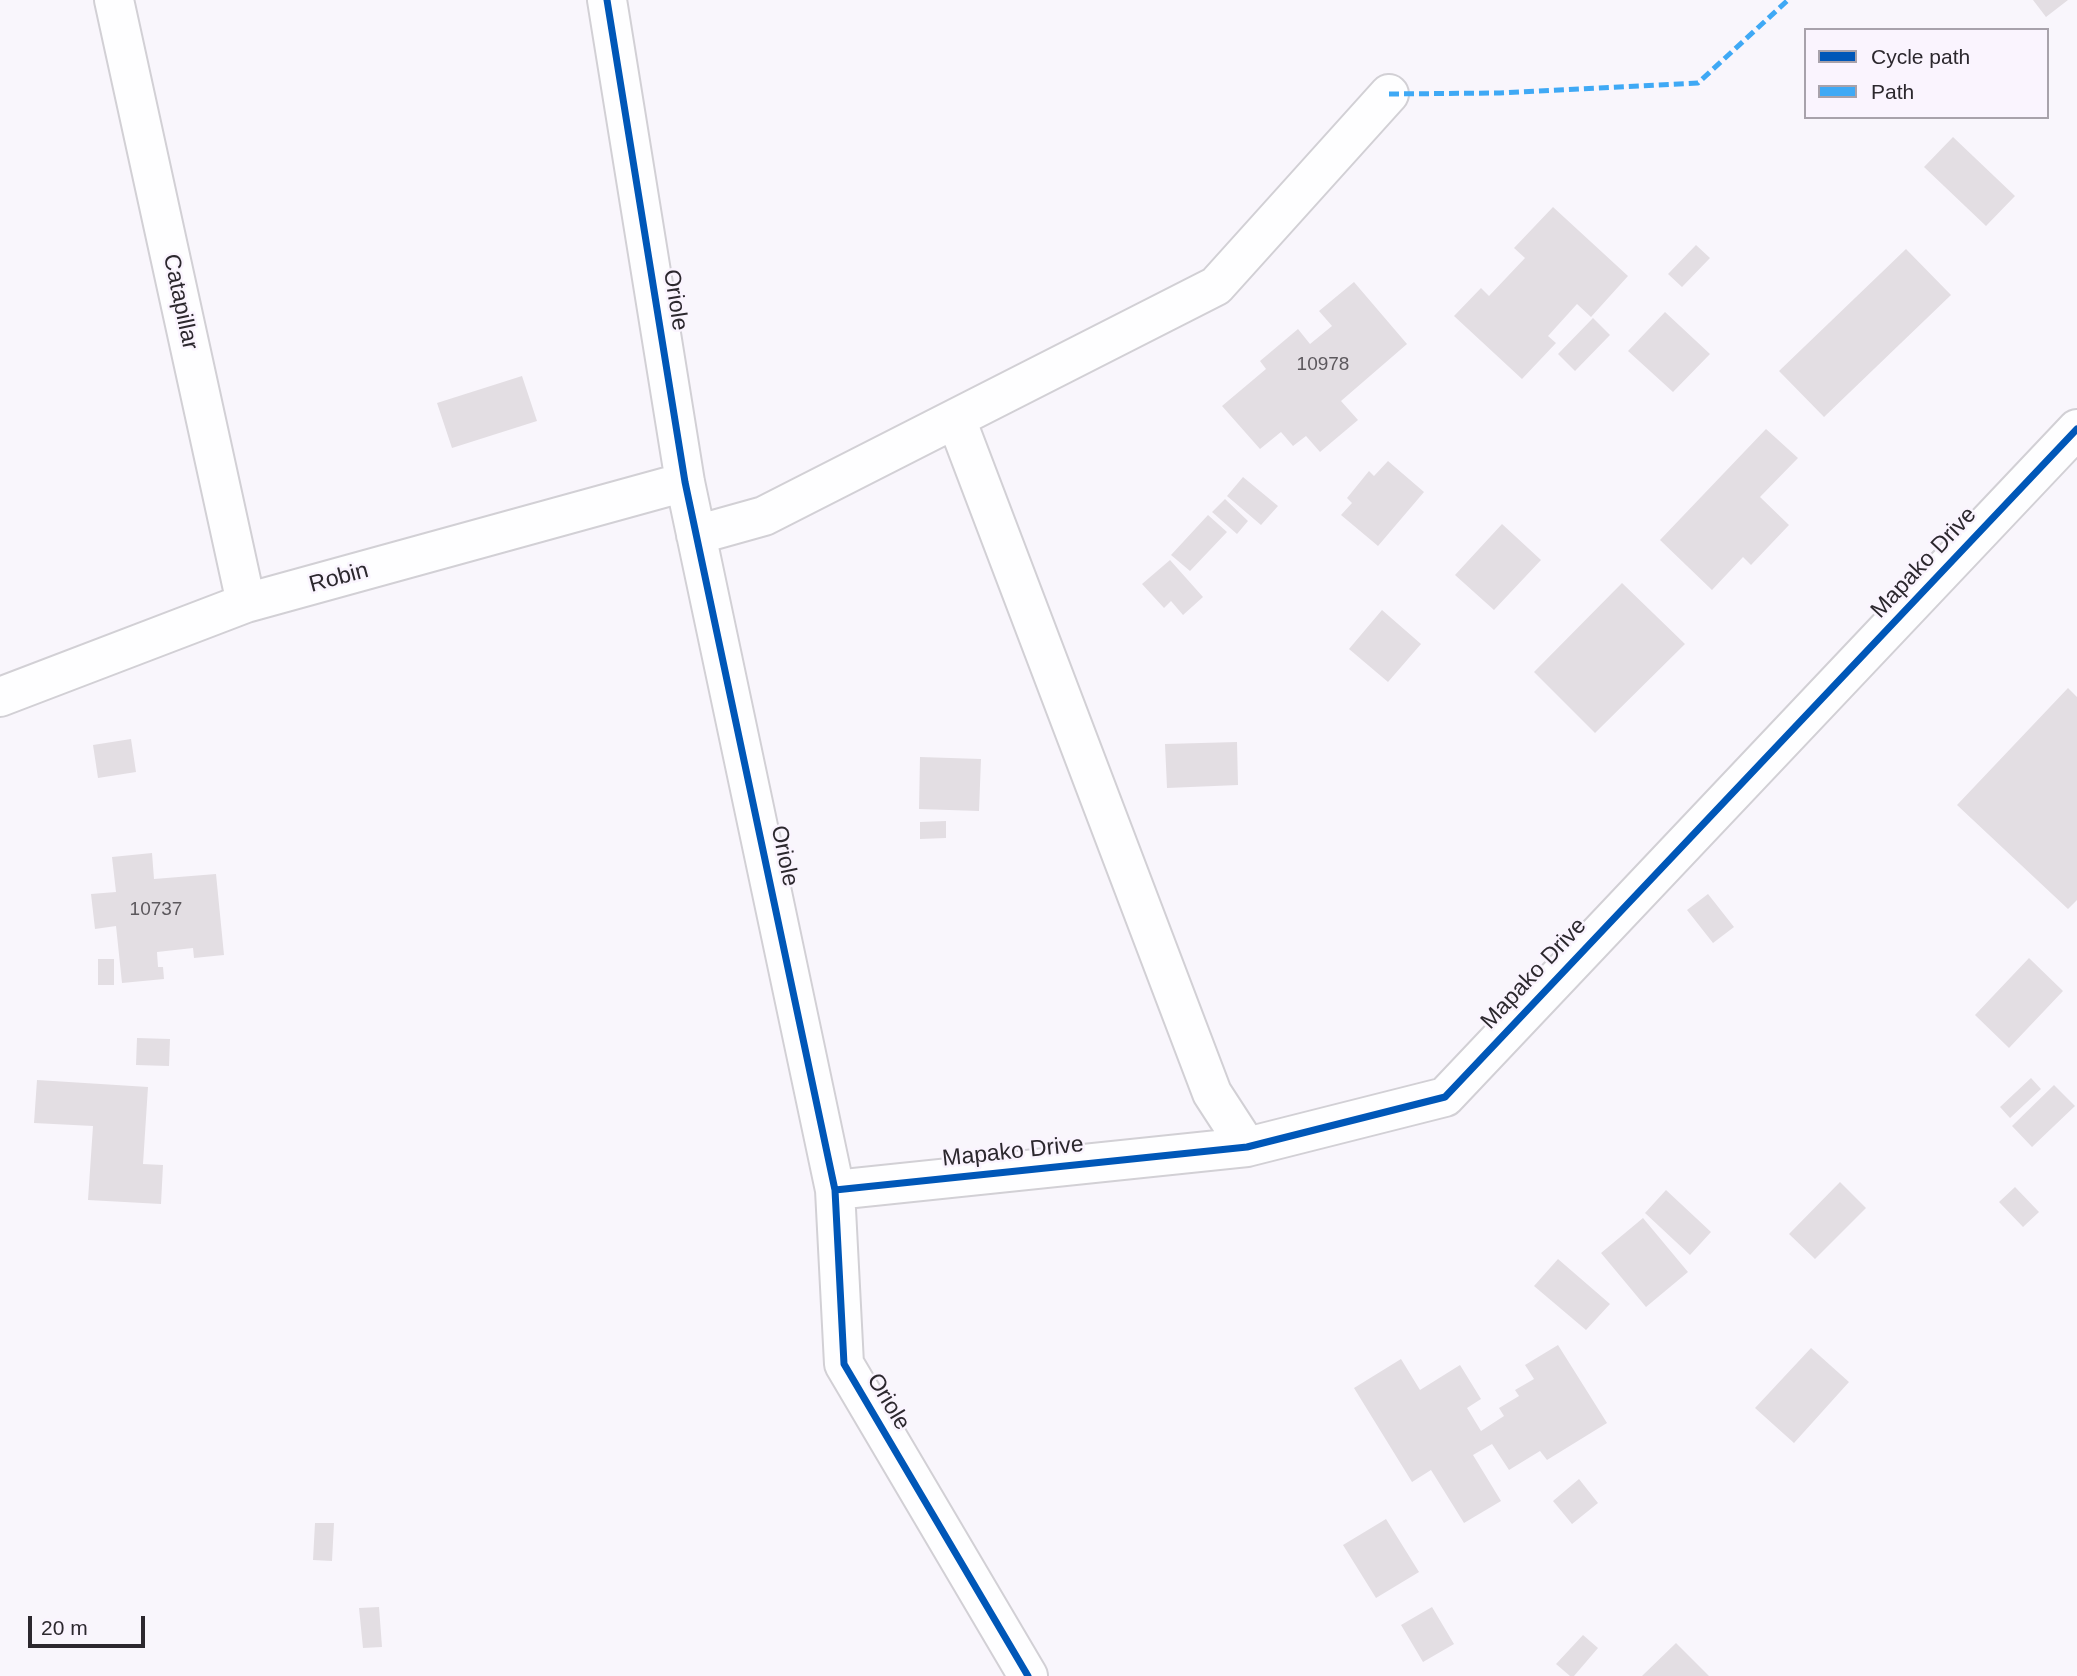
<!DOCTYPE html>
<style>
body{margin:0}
#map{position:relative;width:2077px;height:1676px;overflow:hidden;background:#f9f6fc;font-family:Helvetica,sans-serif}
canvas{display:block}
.legend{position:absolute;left:1804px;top:28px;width:245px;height:91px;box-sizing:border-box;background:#faf4fe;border:2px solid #a8a2ab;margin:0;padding:9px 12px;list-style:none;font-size:21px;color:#2c282e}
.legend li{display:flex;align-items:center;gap:14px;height:35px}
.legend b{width:35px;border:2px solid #a8a2ab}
.scale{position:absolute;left:28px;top:1616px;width:117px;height:32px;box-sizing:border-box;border:4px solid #2c282e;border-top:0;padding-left:9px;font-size:21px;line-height:24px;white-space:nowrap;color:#2c282e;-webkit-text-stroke:5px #faf4fe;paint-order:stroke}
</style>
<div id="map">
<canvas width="2077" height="1676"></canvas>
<ul class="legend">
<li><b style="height:9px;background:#0057b8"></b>Cycle path</li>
<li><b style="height:9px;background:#3fa9f5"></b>Path</li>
</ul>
<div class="scale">20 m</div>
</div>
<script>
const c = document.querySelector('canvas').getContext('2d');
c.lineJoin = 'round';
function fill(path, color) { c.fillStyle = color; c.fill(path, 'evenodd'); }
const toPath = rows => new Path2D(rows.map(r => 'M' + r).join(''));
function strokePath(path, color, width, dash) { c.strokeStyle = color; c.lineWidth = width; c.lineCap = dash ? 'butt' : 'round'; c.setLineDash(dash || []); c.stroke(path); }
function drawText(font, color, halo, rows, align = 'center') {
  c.font = font + ' Helvetica,sans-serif'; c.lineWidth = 5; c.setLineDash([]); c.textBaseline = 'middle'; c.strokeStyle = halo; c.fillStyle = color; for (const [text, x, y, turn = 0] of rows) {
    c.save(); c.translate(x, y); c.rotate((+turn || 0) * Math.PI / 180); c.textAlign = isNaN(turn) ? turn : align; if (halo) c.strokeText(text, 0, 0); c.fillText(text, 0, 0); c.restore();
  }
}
fill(toPath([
 [2033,0,2068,0,2046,17],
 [1953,137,2015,196,1986,226,1924,167],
 [1553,207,1628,276,1591,317,1577,304,1548,336,1556,343,1522,379,1454,316,1481,288,1489,296,1525,258,1514,248],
 [1696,245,1710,258,1682,287,1668,274],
 [1906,249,1951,295,1824,417,1779,371],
 [1354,282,1407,344,1341,401,1358,420,1320,452,1306,436,1293,446,1281,432,1260,449,1222,406,1266,369,1260,361,1298,329,1310,344,1332,326,1319,311],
 [1665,312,1710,354,1673,392,1628,351],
 [1593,318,1610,335,1575,371,1558,354],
 [522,376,537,421,452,448,437,403],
 [1766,429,1798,458,1760,497,1789,525,1751,565,1743,557,1712,590,1660,540],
 [1388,461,1424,492,1378,546,1341,515,1352,503,1347,498,1369,471,1374,476],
 [1243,477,1278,506,1261,525,1227,496],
 [1225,499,1248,521,1237,534,1212,512],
 [1208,515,1227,532,1190,571,1171,555],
 [1502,524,1541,560,1494,610,1455,575],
 [1170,560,1203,597,1183,615,1171,601,1164,608,1142,584],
 [1622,583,1685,644,1595,733,1534,672],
 [1382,610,1421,644,1388,682,1349,649],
 [2068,688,2077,697,2077,900,2068,909,1957,805],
 [131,739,136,772,98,778,93,745],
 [1237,742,1238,785,1167,788,1165,744],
 [920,757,981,759,979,811,919,809],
 [946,821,946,838,920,839,920,822],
 [152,853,154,879,216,874,224,955,194,958,193,948,157,952,158,967,163,967,164,979,122,983,116,926,95,929,91,894,116,892,112,857],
 [1708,894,1734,927,1713,943,1687,910],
 [2029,958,2063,991,2009,1048,1975,1015],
 [98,959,114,959,114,985,98,985],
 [137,1038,170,1039,169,1066,136,1065],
 [2031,1078,2041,1089,2010,1118,2000,1107],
 [37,1080,148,1087,143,1164,163,1165,161,1204,88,1200,93,1126,34,1123],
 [2054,1085,2075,1106,2032,1147,2012,1126],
 [1840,1182,1866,1208,1815,1259,1789,1234],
 [2015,1187,2039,1212,2023,1227,1999,1202],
 [1666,1190,1711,1232,1690,1255,1645,1213],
 [1643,1218,1688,1272,1646,1307,1601,1253],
 [1558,1259,1610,1304,1586,1330,1534,1286],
 [1558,1345,1607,1423,1547,1460,1540,1451,1509,1470,1492,1444,1473,1455,1501,1501,1464,1523,1431,1470,1412,1482,1354,1388,1401,1359,1420,1390,1460,1365,1481,1399,1467,1408,1481,1431,1504,1416,1499,1408,1519,1396,1515,1390,1534,1379,1525,1365],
 [1811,1348,1849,1382,1794,1443,1755,1408],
 [1579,1479,1598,1503,1572,1524,1553,1501],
 [1386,1519,1419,1572,1376,1598,1343,1545],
 [315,1523,334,1523,332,1561,313,1560],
 [379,1607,382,1647,363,1648,359,1608],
 [1432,1607,1454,1644,1423,1662,1401,1625],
 [1583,1635,1598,1648,1574,1676,1570,1676,1556,1664],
 [1676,1643,1709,1676,1642,1676]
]), '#e3dee3');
const minor = toPath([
 [114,0,246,603],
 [607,0,685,482,835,1190,844,1364,1028,1676],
 [956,419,1212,1093,1247,1147],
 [696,535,764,516,1216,286,1389,94],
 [0,697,246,603,685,482],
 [835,1190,1247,1147,1445,1097,2077,429]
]);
strokePath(minor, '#d2d0d5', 42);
strokePath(minor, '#fefeff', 38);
strokePath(toPath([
 [1389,94,1500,93,1698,83,1788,0]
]), '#3fa9f5', 5, [10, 5]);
strokePath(toPath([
 [607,0,685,482,835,1190,844,1364,1028,1676],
 [835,1190,1247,1147,1445,1097,2077,429]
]), '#0057b8', 7);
drawText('19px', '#5c585d', null, [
 ["10978",1323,365],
 ["10737",156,910]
]);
drawText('23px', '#2c282e', '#faf4fe', [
 ["Oriole",675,300,81],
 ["Catapillar",180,302,78],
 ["Mapako Drive",1924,563,-47],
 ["Robin",339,578,-15],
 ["Oriole",784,856,78],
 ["Mapako Drive",1534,974,-47],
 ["Mapako Drive",1013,1152,-6],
 ["Oriole",888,1402,59]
]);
</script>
